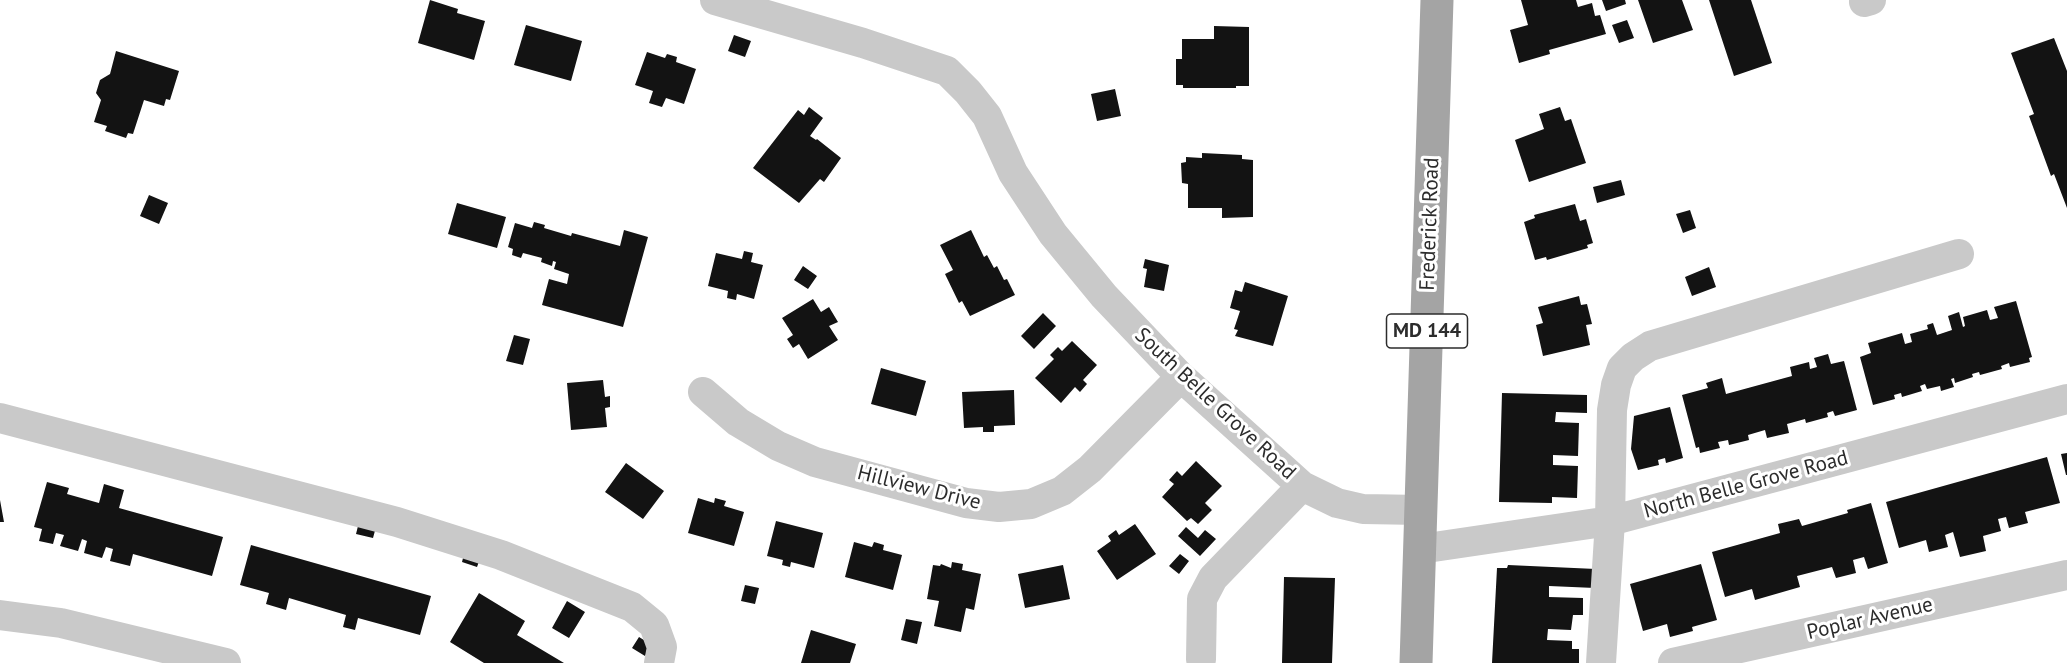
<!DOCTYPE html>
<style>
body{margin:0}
canvas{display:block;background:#fff}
</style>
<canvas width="2067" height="663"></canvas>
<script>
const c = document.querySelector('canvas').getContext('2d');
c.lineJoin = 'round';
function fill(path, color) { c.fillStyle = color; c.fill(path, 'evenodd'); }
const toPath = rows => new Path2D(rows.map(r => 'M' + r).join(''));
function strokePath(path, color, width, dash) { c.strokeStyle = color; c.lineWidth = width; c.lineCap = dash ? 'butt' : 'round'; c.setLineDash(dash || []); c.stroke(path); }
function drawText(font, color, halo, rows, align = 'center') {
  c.font = font + ' "PT Sans",sans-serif'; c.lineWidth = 6; c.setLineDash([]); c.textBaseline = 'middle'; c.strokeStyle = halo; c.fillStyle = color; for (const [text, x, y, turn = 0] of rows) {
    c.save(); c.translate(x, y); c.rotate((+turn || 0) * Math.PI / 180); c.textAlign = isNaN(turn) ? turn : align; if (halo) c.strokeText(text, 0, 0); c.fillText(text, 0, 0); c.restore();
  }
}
fill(toPath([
 [430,0,458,9,457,13,485,21,474,60,418,43],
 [1521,0,1576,0,1578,7,1592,3,1595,16,1600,15,1606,34,1549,50,1550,54,1519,63,1510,30,1528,25],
 [1602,0,1625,0,1626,4,1606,11],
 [1638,0,1682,0,1693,30,1653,43],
 [1709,0,1751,0,1772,63,1734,76],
 [1627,20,1634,38,1619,43,1612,25],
 [526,25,582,41,571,81,514,65],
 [1214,26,1249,27,1249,86,1236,86,1236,88,1183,88,1183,85,1176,85,1176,59,1182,59,1182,39,1214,39],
 [734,35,751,41,745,57,728,51],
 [2054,38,2067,71,2067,208,2054,174,2051,176,2029,116,2034,114,2011,53],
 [116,51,179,71,170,100,166,99,164,106,144,100,133,134,128,133,126,138,105,131,107,126,94,122,101,100,96,93,100,80,110,74],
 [647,52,665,58,667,54,677,57,676,62,696,69,684,104,666,98,662,107,649,103,653,91,635,85],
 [1115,89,1121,116,1097,121,1091,94],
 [809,107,823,118,810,136,816,140,817,139,841,158,824,182,820,179,799,203,753,168,798,110,804,115],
 [1560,107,1565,121,1571,119,1586,163,1529,182,1515,140,1544,129,1539,114],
 [1202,153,1242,155,1242,159,1253,160,1253,217,1222,218,1222,208,1188,208,1188,184,1182,183,1181,163,1186,162,1186,157,1202,158],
 [1621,180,1625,195,1597,203,1593,187],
 [149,195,168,203,159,224,140,216],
 [457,203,506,217,497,248,448,234],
 [1575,204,1580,221,1586,219,1593,243,1587,245,1588,248,1547,260,1546,257,1535,260,1524,222,1535,218,1534,215],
 [1690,210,1696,228,1683,233,1676,214],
 [534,222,545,225,544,228,571,236,572,233,620,246,624,230,648,237,623,327,542,305,549,279,567,284,569,274,554,269,556,262,553,261,552,266,541,262,542,258,523,253,521,258,512,255,513,249,508,247,515,223,532,228],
 [971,230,984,257,987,255,994,268,997,266,1004,280,1007,279,1015,295,970,316,962,301,959,303,945,274,953,270,940,245],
 [744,251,753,253,751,262,763,265,754,299,737,294,736,300,727,298,728,291,708,286,716,253,742,259],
 [1145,259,1169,265,1164,291,1144,287,1147,269,1143,268],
 [803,266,817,276,808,289,794,280],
 [1709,267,1716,287,1692,296,1685,277],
 [1245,282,1288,296,1273,346,1235,336,1238,330,1234,329,1240,311,1230,308,1235,290,1242,292],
 [1579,296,1581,305,1587,304,1592,324,1586,325,1590,345,1543,356,1536,325,1543,323,1538,307],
 [813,299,821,312,829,307,838,322,829,326,838,340,808,359,799,344,793,348,787,339,793,335,782,318],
 [2016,301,2032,357,2029,358,2030,362,2010,367,2009,363,2001,366,2002,369,1980,375,1979,372,1972,374,1973,377,1955,383,1954,378,1951,379,1954,387,1941,391,1940,386,1927,389,1925,384,1920,386,1922,391,1902,397,1901,393,1894,395,1895,399,1873,405,1860,357,1871,353,1868,343,1902,333,1905,344,1912,342,1910,334,1928,329,1927,325,1933,323,1937,335,1952,330,1948,316,1959,312,1963,327,1965,326,1963,317,1987,310,1990,320,1998,318,1994,307],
 [1043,313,1056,326,1034,349,1021,336],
 [514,335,530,339,523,365,506,361],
 [1072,341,1097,365,1083,380,1087,384,1080,392,1075,387,1061,403,1035,378,1054,359,1050,355,1058,347,1062,351],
 [1828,354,1831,364,1844,361,1857,410,1835,416,1833,411,1827,413,1828,417,1806,423,1805,419,1787,424,1789,433,1767,438,1765,430,1748,435,1749,440,1729,445,1728,440,1718,442,1720,448,1700,453,1699,447,1696,448,1682,395,1708,388,1706,383,1722,378,1726,394,1792,376,1790,367,1809,362,1810,369,1817,367,1814,358],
 [881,368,926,381,916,416,871,404],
 [603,380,605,397,610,396,610,407,605,408,607,427,571,430,567,383],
 [1014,390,1015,425,994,426,994,432,983,432,983,427,964,428,962,392],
 [1502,393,1587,395,1587,413,1556,412,1555,422,1579,423,1578,456,1553,455,1553,465,1578,466,1577,498,1552,497,1552,503,1499,502],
 [1670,407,1683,458,1666,463,1665,458,1658,460,1659,465,1638,470,1631,449,1634,416],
 [2067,453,2067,475,2066,475,2061,454],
 [2047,457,2060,503,2025,512,2028,523,2009,528,2006,517,1998,519,2001,531,1983,536,1986,551,1960,557,1953,532,1945,535,1948,547,1929,552,1926,540,1899,548,1886,502],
 [1196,461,1222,486,1205,503,1212,510,1198,524,1191,518,1187,521,1162,497,1174,484,1169,480,1177,471,1182,476],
 [626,463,664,491,643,519,605,492],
 [47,482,69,488,67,494,99,503,104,484,124,490,119,508,223,537,212,576,133,554,130,566,110,561,113,549,106,547,102,558,84,553,87,541,82,539,78,551,60,546,64,535,56,533,53,544,39,541,42,529,34,527],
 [698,498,714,503,715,498,726,501,724,506,744,512,734,546,688,533],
 [0,500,4,522,0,522],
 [1871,503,1888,563,1868,569,1864,557,1853,560,1856,573,1836,578,1832,567,1797,576,1800,587,1755,600,1752,589,1725,597,1712,552,1780,533,1778,524,1799,519,1802,526,1848,513,1847,510],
 [776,521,823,533,814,568,791,562,790,567,782,565,783,560,767,556],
 [359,522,376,527,373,538,356,534],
 [1135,524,1156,554,1117,580,1097,551,1111,541,1108,536,1116,530,1119,535],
 [1186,527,1198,538,1205,530,1216,539,1200,556,1178,536],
 [854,542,872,547,874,542,884,545,883,550,902,555,893,590,845,577],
 [251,545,431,596,420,635,358,618,355,630,343,627,346,615,289,598,286,610,266,604,269,593,240,585],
 [465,550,481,556,477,567,462,562],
 [1180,554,1189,561,1179,574,1169,566],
 [952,562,963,564,962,570,981,574,974,610,966,608,961,632,934,626,939,601,927,599,933,565,940,566,941,564,951,568],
 [1701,564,1717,620,1692,627,1693,631,1670,637,1667,624,1643,631,1630,584],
 [1063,565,1070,599,1025,608,1018,574],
 [1508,565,1596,569,1595,588,1549,586,1549,597,1583,598,1583,615,1573,615,1571,630,1548,629,1547,640,1572,641,1572,649,1579,649,1579,663,1492,663,1497,568,1507,568],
 [1284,577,1335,578,1332,663,1282,663],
 [745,585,759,588,755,604,741,601],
 [479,593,525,621,517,635,564,663,484,663,450,642],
 [567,601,585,612,569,638,552,628],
 [906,619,922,622,917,644,901,640],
 [811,630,856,644,850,663,801,663],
 [639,637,652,645,645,656,632,648]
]), '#131313');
strokePath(toPath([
 [715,0,863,43,947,71,968,92,987,116,1013,173,1053,234,1104,296,1181,377,1302,486,1337,503,1363,509,1421,510],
 [1864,2,1871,0],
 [703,392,738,422,778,446,815,462,966,503,999,507,1031,504,1062,491,1090,469,1181,377],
 [0,418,397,522,501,555,632,607,654,625,662,647,659,663],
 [1420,549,1610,521,2067,399],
 [0,615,61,623,226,663],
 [1201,659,1202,599,1213,578,1302,486],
 [1601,663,1610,521,1612,410,1616,385,1622,368,1633,357,1650,346,1959,254],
 [1673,663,2067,575]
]), '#c9c9c9', 30);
strokePath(toPath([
 [1416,663,1437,0]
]), '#a4a4a4', 33);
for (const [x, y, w] of [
 [1427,331,81]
]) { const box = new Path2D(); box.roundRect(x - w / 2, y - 17, w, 34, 4.5); c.fillStyle = '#fff'; c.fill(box); strokePath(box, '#2c2c2c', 1.5); }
drawText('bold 20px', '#2c2c2c', null, [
 ["MD 144",1427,331]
]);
drawText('21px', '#2c2c2c', '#fff', [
 ["Frederick Road",1430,224,-88],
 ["South Belle Grove Road",1215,404,43],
 ["North Belle Grove Road",1746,485,-15],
 ["Hillview Drive",919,488,14],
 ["Poplar Avenue",1870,619,-13]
]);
</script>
